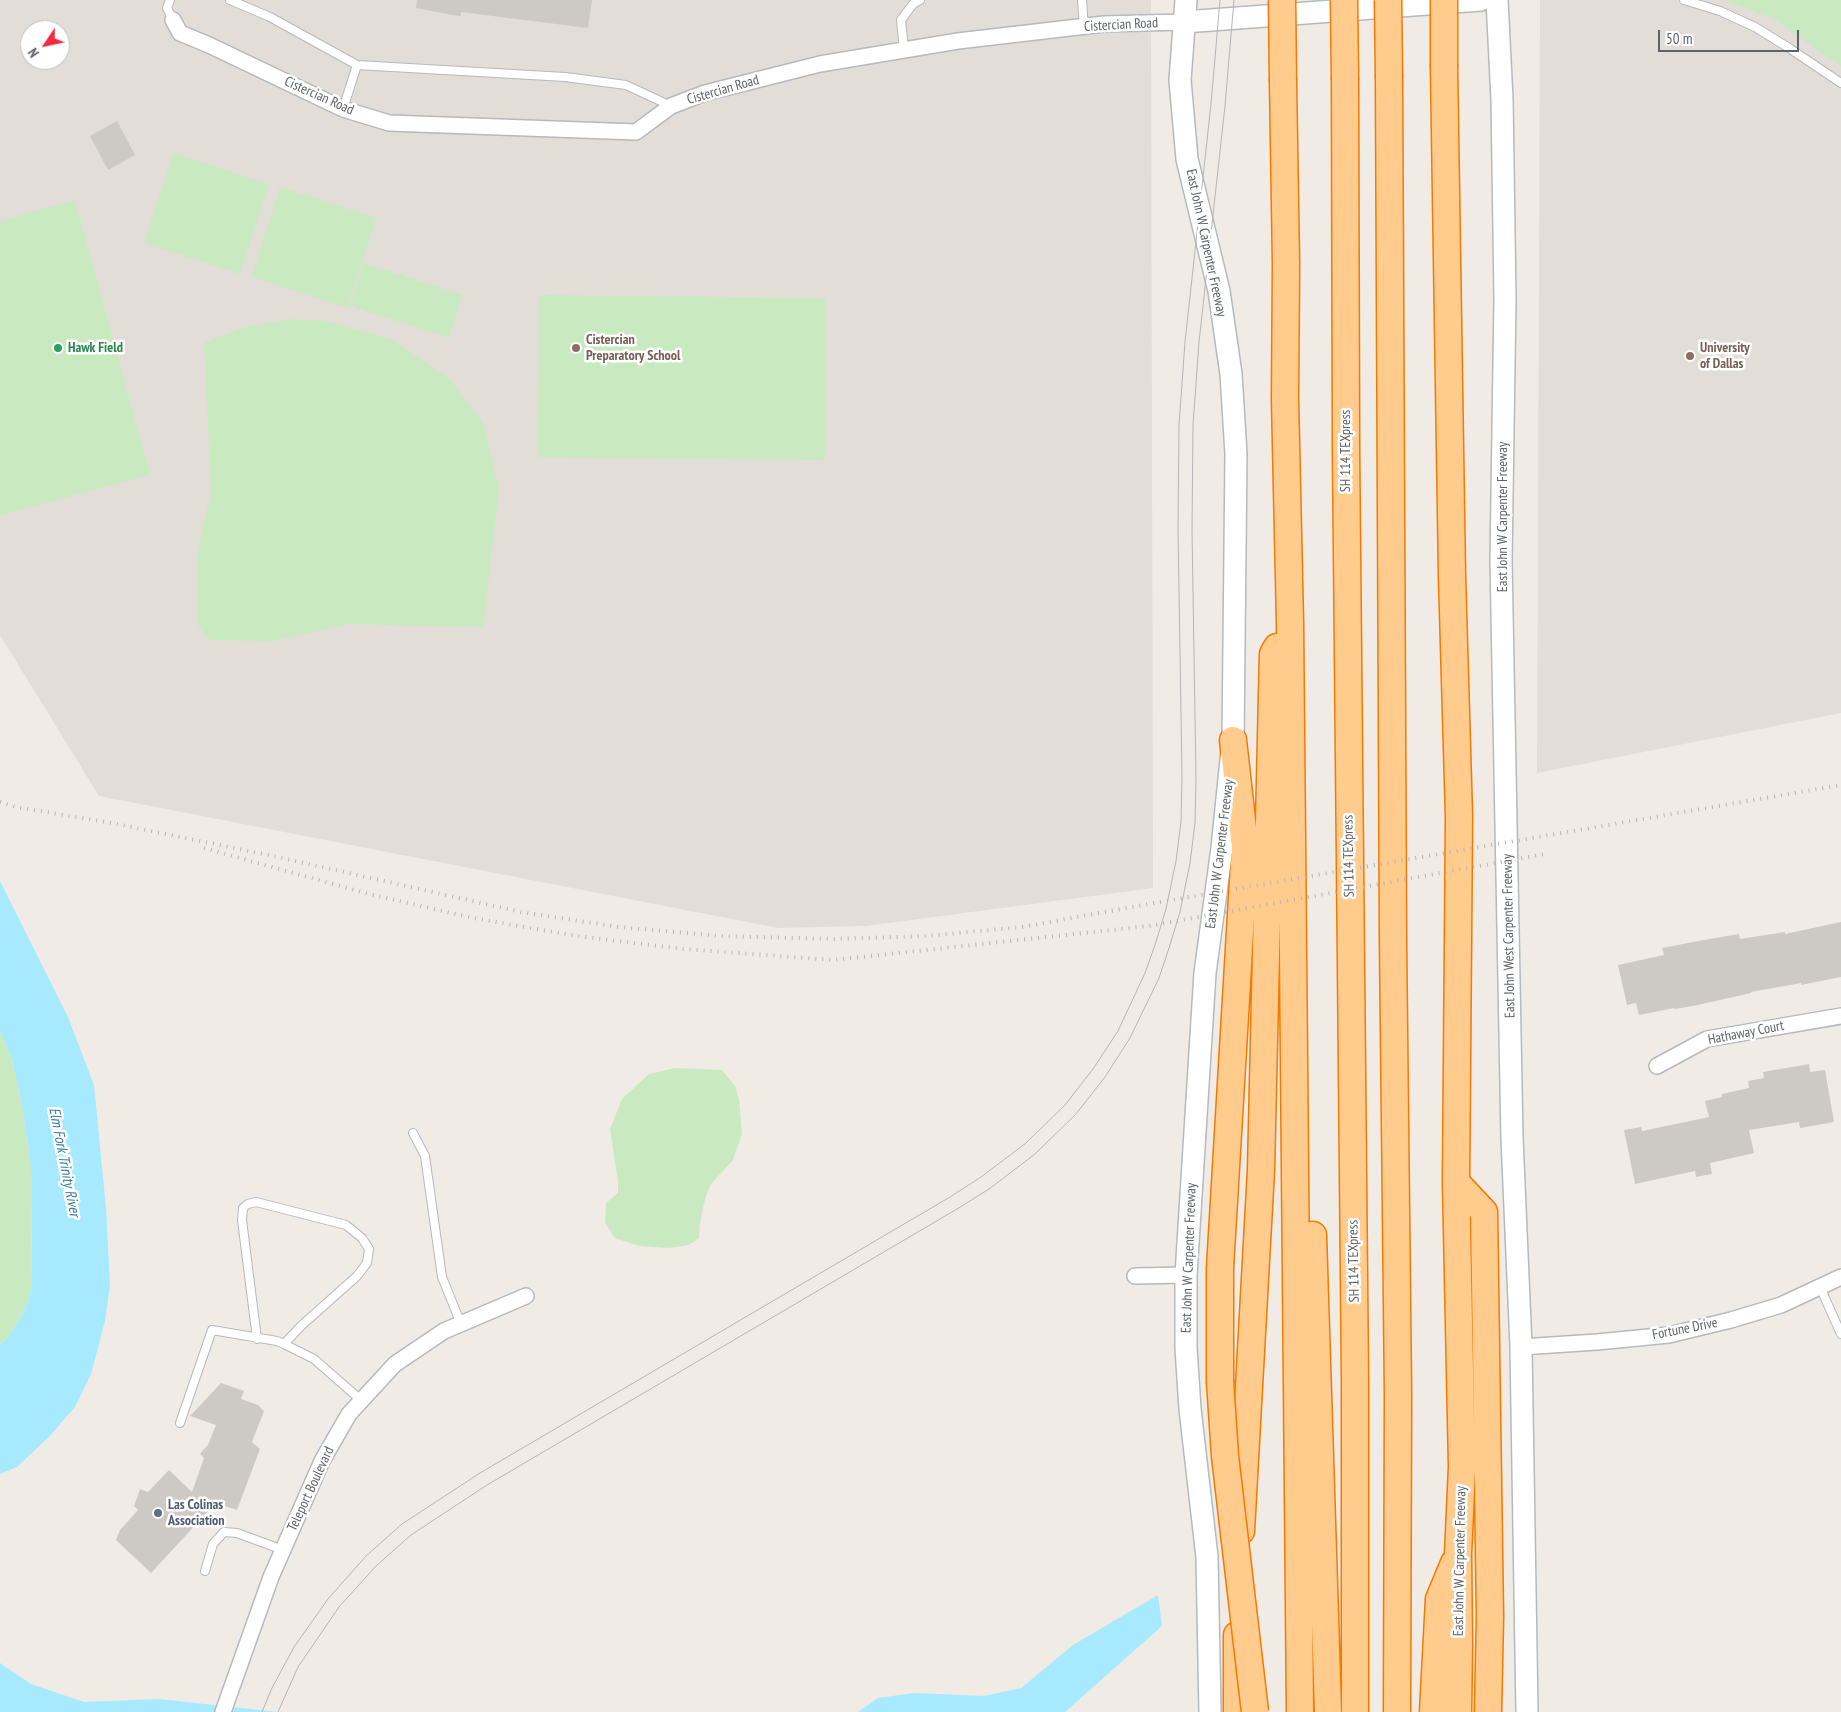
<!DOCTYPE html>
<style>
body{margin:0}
#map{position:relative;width:1841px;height:1712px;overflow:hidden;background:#f0ece5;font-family:"PT Sans Narrow",sans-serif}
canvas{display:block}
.north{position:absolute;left:20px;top:20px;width:50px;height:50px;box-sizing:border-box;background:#fff;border:1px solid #bec1c2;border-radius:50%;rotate:236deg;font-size:14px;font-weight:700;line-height:20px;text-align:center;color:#5d6367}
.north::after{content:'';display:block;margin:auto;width:18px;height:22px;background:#f22941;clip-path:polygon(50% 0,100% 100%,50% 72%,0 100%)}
.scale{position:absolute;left:1658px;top:30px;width:141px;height:22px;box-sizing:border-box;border:2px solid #5d6367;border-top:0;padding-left:6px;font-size:15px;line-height:18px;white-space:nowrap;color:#5d6367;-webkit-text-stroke:4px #fff;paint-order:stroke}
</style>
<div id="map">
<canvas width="1841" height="1712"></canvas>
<div class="north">N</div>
<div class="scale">50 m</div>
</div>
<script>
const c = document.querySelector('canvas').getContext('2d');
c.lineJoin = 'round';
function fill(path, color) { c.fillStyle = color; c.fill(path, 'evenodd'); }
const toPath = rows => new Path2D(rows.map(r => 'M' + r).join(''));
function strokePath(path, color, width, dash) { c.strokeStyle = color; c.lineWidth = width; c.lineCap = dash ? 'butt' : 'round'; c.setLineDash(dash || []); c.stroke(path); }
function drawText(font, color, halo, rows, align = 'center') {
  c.font = font + ' "PT Sans Narrow",sans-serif'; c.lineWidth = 5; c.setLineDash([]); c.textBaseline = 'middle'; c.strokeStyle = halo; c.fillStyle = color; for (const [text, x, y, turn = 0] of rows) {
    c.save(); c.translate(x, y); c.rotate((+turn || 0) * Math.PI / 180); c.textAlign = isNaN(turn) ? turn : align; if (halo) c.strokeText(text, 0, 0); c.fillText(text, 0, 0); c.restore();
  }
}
fill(toPath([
 [0,0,1151,0,1153,888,866,926,778,928,99,796,0,635],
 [30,30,60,30,60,60,30,60],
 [1540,0,1841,0,1841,713,1537,773]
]), '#e2ddd6');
fill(toPath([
 [1725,0,1841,0,1841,67,1774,19],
 [173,153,269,184,240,274,144,243],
 [280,187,376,218,348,308,252,277],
 [75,200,150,475,0,515,0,221],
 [364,263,462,295,449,338,350,306],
 [539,295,825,298,825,460,538,457],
 [287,319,326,321,393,340,448,377,483,423,499,489,483,627,347,624,274,641,210,640,198,625,197,557,211,490,204,343,242,328],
 [0,1030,12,1060,23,1110,31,1169,32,1290,23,1314,9,1336,0,1344],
 [675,1068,722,1070,735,1086,739,1099,742,1134,733,1160,711,1184,705,1199,700,1223,699,1238,689,1245,670,1248,639,1246,615,1238,605,1223,606,1203,618,1193,618,1181,610,1129,622,1099,649,1074]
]), '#c9e9c1');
fill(toPath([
 [0,881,68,1017,94,1085,106,1208,110,1285,105,1321,91,1374,75,1407,49,1437,17,1467,0,1474,0,1344,9,1336,23,1314,32,1290,31,1169,23,1110,12,1060,0,1030],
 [1158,1595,1162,1626,1065,1712,858,1712,878,1698,914,1693,984,1696,1021,1688,1073,1645],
 [0,1663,31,1684,84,1702,159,1699,278,1712,0,1712]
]), '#a7eaff');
fill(toPath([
 [417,0,592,0,588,28,461,12,461,16,453,15,416,8],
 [117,121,135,155,108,170,90,136],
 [1841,922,1841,977,1801,985,1801,983,1751,992,1751,993,1693,1006,1675,1009,1674,1008,1639,1015,1636,1003,1627,1005,1618,965,1664,955,1662,948,1698,941,1739,934,1740,939,1785,932,1785,934],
 [1809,1064,1810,1072,1825,1070,1834,1122,1800,1128,1799,1122,1749,1130,1754,1153,1710,1163,1712,1174,1696,1177,1695,1171,1635,1184,1624,1130,1641,1127,1642,1131,1709,1117,1705,1101,1722,1097,1722,1094,1749,1088,1748,1081,1764,1078,1763,1072],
 [221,1383,244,1391,241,1399,258,1405,264,1411,252,1442,260,1449,237,1510,216,1503,151,1573,116,1540,120,1530,138,1510,134,1506,140,1489,148,1492,169,1470,192,1492,204,1458,200,1454,208,1445,216,1425,190,1416]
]), '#cdc9c4');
const lane = toPath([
 [170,0,167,8,173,20],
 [230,0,270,17,357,65,565,77,626,85,671,106],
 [1082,0,1084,27],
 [1684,0,1720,11,1755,27,1789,48,1841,83],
 [904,50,901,20,913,4,920,0],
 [343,109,357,65],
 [413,1133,425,1156,442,1277,461,1324],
 [1820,1287,1841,1334],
 [257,1339,242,1220,243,1208,248,1204,256,1202,346,1225,362,1238,369,1249,367,1263,357,1276,301,1326,284,1344],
 [180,1423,212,1330,277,1341,284,1344,314,1359,362,1401],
 [205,1571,213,1544,224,1532,237,1533,283,1550]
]);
const street = toPath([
 [173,20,180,33,209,45,343,109,389,123,636,132,671,106,705,93,820,64,958,41,1104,24,1184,22],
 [1657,1066,1707,1039,1841,1016],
 [1135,1276,1186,1275],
 [1521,1347,1597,1342,1669,1335,1731,1320,1781,1305,1841,1277],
 [223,1712,271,1577,322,1461,349,1414,395,1364,444,1331,526,1296]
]);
const secondary = toPath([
 [1186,0,1180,80,1187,159,1219,291,1231,374,1236,454,1233,740,1222,848,1205,973,1186,1275,1186,1348,1190,1409,1207,1557,1210,1712],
 [1497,0,1502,99,1505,298,1501,561,1512,1138,1521,1347,1527,1712],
 [1184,22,1481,0]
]);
const highway = toPath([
 [1444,67,1452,576,1459,817,1456,1182,1462,1467,1458,1554,1459,1646,1458,1712],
 [1389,77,1393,939,1398,1394,1397,1712],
 [1345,80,1346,448,1355,1380,1355,1712],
 [1283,81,1286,265,1285,399,1290,623,1300,1712],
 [1456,1182,1484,1212,1490,1617,1488,1712],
 [1313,1235,1328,1712],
 [1220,1381,1220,1268,1245,847,1233,740],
 [1241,1531,1261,1170,1272,694,1273,654,1277,647],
 [1237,1712,1237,1635],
 [1433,1712,1439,1599,1454,1563]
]);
strokePath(lane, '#b6b9bd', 10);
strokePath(street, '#b6b9bd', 18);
strokePath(secondary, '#b4babe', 24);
strokePath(highway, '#f67900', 29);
strokePath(lane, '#fff', 8);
strokePath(street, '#fff', 15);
strokePath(secondary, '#fff', 21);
strokePath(highway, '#ffcc8e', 26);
strokePath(toPath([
 [262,1712,272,1688,294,1647,328,1599,366,1556,402,1524,480,1473,950,1197,981,1177,1026,1143,1065,1105,1093,1069,1118,1031,1145,973,1155,945,1166,909,1176,861,1181,821,1182,777,1178,529,1179,425,1185,342,1211,104,1220,0],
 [278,1712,298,1667,339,1607,376,1566,411,1535,487,1485,957,1209,989,1189,1035,1154,1076,1114,1105,1077,1130,1038,1159,978,1169,948,1180,912,1190,863,1195,823,1196,778,1192,530,1193,425,1199,342,1225,106,1234,0]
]), '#b4b5b6', 1);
strokePath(toPath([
 [0,802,16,807,112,823,273,856,521,912,619,927,719,936,834,939,926,936,1022,927,1154,903,1841,785],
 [204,848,369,894,473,918,577,936,683,949,833,960,1149,926,1545,854]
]), '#b4b5b6', 4, [1, 6]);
const highwayBridge = toPath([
 [1282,0,1283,81],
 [1344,0,1345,80],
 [1388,0,1389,77],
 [1444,0,1444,67],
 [1220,1381,1225,1456,1255,1712]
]);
strokePath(highwayBridge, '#f67900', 29, []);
strokePath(highwayBridge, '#ffcc8e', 26);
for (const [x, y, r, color] of [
 [58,348,5,"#2e9e5b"],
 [576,348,5,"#8d6e63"],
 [1690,356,5,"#8d6e63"],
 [158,1513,5,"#5c6f8a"]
]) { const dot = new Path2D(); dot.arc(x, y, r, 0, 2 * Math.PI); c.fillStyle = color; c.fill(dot); strokePath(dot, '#fff', 2); }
drawText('14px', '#5d6367', '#fff', [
 ["Cistercian Road",1121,25,-3],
 ["Cistercian Road",723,90,-16],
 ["Cistercian Road",319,96,24],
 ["East John W Carpenter Freeway",1206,243,78],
 ["SH 114 TEXpress",1346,451,-90],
 ["East John W Carpenter Freeway",1503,517,-90],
 ["East John W Carpenter Freeway",1220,854,-83],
 ["SH 114 TEXpress",1349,856,-91],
 ["East John West Carpenter Freeway",1509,936,-91],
 ["Hathaway Court",1746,1033,-11],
 ["East John W Carpenter Freeway",1189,1258,-88],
 ["SH 114 TEXpress",1354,1261,-91],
 ["Fortune Drive",1685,1329,-11],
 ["Teleport Boulevard",311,1489,-65],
 ["East John W Carpenter Freeway",1460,1561,-89]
]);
drawText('bold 14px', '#785e54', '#fff', [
 ["Cistercian",586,340],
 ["Preparatory School",586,356],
 ["University",1700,348],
 ["of Dallas",1700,364]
], 'left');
drawText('bold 14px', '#27864d', '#fff', [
 ["Hawk Field",68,348]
], 'left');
drawText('bold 14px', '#4e5e75', '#fff', [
 ["Las Colinas",168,1505],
 ["Association",168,1521]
], 'left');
drawText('italic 15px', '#367b9c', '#fff', [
 ["Elm Fork Trinity River",64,1162,79]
]);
</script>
